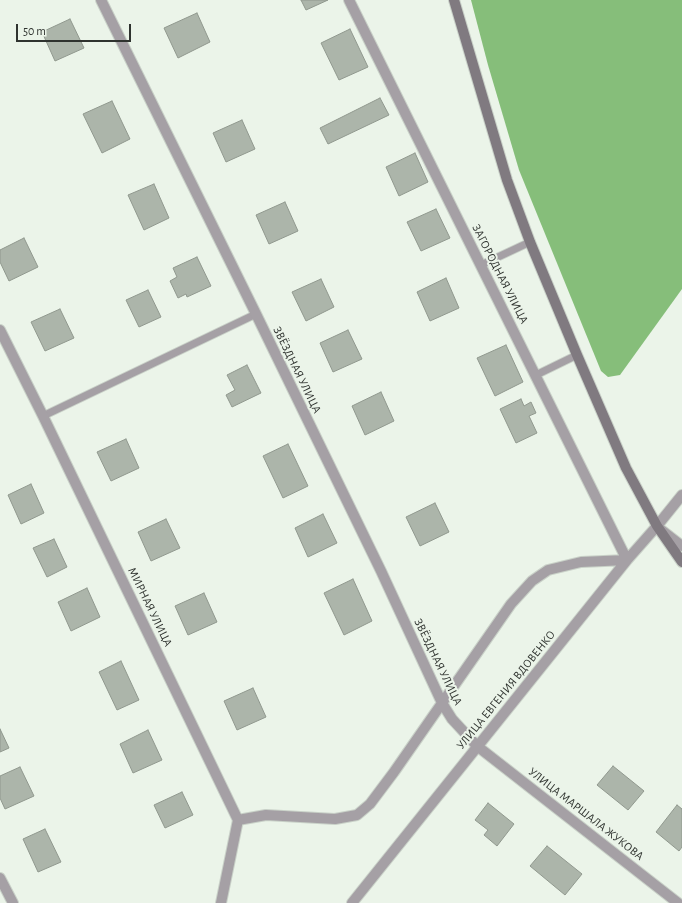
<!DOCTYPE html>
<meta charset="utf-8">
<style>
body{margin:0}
#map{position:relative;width:682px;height:903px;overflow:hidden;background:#ebf4e9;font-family:"Alegreya Sans",sans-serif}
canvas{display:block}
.scale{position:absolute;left:16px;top:24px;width:115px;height:18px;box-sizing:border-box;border:2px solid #2f332f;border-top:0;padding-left:5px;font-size:12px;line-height:14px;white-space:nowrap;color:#2f332f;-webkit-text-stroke:3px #ebf4e9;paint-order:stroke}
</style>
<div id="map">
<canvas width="682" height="903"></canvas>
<div class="scale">50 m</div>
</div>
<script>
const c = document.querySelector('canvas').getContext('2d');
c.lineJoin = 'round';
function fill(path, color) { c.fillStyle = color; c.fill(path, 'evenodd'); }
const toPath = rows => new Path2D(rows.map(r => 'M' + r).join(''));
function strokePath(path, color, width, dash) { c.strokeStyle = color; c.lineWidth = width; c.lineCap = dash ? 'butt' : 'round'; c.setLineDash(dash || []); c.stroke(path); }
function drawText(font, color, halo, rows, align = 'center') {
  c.font = font + ' "Alegreya Sans",sans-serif'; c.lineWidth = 4; c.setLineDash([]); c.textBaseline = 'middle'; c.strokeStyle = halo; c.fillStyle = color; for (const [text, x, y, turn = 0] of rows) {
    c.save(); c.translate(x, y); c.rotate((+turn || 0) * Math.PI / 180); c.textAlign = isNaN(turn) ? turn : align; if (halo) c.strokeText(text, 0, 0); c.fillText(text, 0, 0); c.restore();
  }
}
fill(toPath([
 [471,0,682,0,682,289,620,375,608,377,601,371,519,170,488,65]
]), '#86be7a');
const building = toPath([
 [301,0,328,0,306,10,301,0],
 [197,13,210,42,178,58,164,28,197,13],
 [70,19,84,48,55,61,42,32,70,19],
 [350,29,368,67,339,80,321,43,350,29],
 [380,98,389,115,328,144,320,128,380,98],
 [112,101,130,139,102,153,83,114,112,101],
 [242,120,255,149,226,162,213,133,242,120],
 [415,153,428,182,399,196,386,167,415,153],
 [154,184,169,218,144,230,128,195,154,184],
 [285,202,298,231,269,244,256,215,285,202],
 [436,209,450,238,421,251,407,222,436,209],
 [24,238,38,267,9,281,0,262,0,250,24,238],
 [197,257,211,286,187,297,186,294,178,298,170,281,177,277,173,268,197,257],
 [446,278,459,308,430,321,417,292,446,278],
 [321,279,334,307,306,321,292,292,321,279],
 [148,290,161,317,139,327,126,300,148,290],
 [60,309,74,338,45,351,31,322,60,309],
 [348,330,362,359,333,372,320,343,348,330],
 [506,345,523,382,495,396,477,358,506,345],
 [247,365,261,393,232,407,226,395,235,390,227,375,247,365],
 [381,392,394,421,365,435,352,406,381,392],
 [521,399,524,406,531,402,536,413,529,416,537,433,516,443,500,409,521,399],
 [126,439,139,468,111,481,97,452,126,439],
 [288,444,308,486,283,498,263,456,288,444],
 [31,484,44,513,21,524,8,495,31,484],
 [435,503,449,532,420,546,406,517,435,503],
 [323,514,337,543,308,557,295,528,323,514],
 [166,519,180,548,151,561,138,532,166,519],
 [54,539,67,567,47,577,33,548,54,539],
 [353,579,372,621,344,635,324,593,353,579],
 [87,588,100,617,71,631,58,602,87,588],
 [204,593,217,622,188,635,175,606,204,593],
 [121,661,139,700,117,710,99,672,121,661],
 [253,688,266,717,237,730,224,701,253,688],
 [0,729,9,748,0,752,0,729],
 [148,730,162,760,133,773,120,744,148,730],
 [613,766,644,791,628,810,597,785,613,766],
 [20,767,34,796,5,809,0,798,0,776,20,767],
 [182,792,193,815,165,828,154,805,182,792],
 [488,803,514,824,497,846,484,835,488,830,475,820,488,803],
 [677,805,682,809,682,847,679,851,656,832,677,805],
 [45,829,61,862,38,872,23,839,45,829],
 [547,846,582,874,565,895,530,866,547,846]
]);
fill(building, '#acb5aa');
strokePath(building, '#90988e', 1);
const lane = toPath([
 [481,265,530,242],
 [536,375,577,355],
 [43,416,256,314]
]);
const street = toPath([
 [101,0,256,314,381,571,442,703,452,719,477,746,678,903],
 [349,0,627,560],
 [0,330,43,416,238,820,221,903],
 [660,529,682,546],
 [238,820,266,815,335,819,357,815,370,804,394,772,511,604,532,581,548,570,581,562,627,560],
 [0,878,13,903],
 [352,903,627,560,657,526,682,495]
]);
const secondary = toPath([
 [454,0,507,180,530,242,577,355,626,468,657,526,682,562]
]);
strokePath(lane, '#c9d1c8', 9);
strokePath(street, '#c9d1c8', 12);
strokePath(secondary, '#c9d1c8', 12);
strokePath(lane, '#a5a0a5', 7);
strokePath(street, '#a5a0a5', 10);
strokePath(secondary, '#807a80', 10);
drawText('12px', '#2f332f', '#ebf4e9', [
 ["ЗАГОРОДНАЯ УЛИЦА",500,274,63],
 ["ЗВЁЗДНАЯ УЛИЦА",297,370,64],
 ["МИРНАЯ УЛИЦА",150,607,64],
 ["ЗВЁЗДНАЯ УЛИЦА",438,662,64],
 ["УЛИЦА ЕВГЕНИЯ ВДОВЕНКО",506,690,-51],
 ["УЛИЦА МАРШАЛА ЖУКОВА",586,814,38]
]);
</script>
